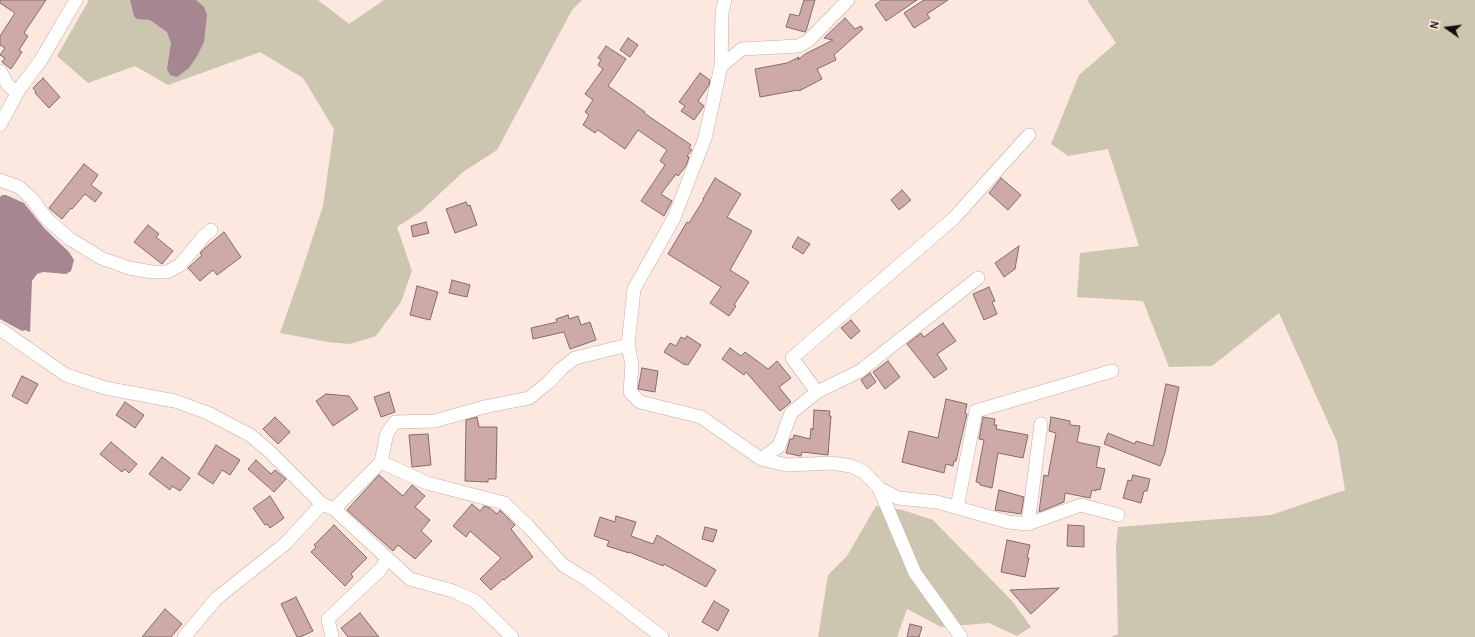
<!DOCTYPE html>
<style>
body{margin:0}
#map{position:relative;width:1475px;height:637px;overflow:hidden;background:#fce8df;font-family:Karla,sans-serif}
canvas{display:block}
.north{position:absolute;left:1427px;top:8px;width:40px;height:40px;-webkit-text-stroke:3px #fce8df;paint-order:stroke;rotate:284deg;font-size:11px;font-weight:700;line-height:16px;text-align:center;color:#150f0c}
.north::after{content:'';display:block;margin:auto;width:14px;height:18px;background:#150f0c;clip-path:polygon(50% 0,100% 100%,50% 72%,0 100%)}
</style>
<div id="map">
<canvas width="1475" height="637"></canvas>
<div class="north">N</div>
</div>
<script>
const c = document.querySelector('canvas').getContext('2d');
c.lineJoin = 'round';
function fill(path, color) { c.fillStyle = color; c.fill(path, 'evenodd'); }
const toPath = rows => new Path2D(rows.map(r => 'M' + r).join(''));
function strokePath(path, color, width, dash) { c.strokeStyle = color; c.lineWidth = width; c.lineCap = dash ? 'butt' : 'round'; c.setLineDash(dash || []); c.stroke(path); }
fill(toPath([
 [89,0,318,0,349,24,384,0,582,0,572,10,497,150,463,172,420,212,397,227,412,271,401,302,376,336,350,344,328,342,280,333,300,276,323,206,334,129,303,78,260,52,168,85,135,66,88,83,57,56],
 [1087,0,1475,0,1475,637,1111,637,1118,634,1116,546,1118,527,1271,515,1345,490,1337,442,1279,313,1212,366,1169,367,1143,301,1077,297,1080,253,1139,246,1108,149,1068,156,1051,144,1079,75,1116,43],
 [876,506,903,510,933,520,1013,602,1031,627,1017,636,989,623,941,627,907,609,897,637,818,637,828,575,847,556]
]), '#ccc5b0');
fill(toPath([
 [130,0,196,0,204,7,207,14,204,42,197,56,189,68,177,77,170,75,167,69,171,43,167,32,150,20,137,19,134,16],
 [2,195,6,195,24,203,44,228,69,252,74,260,71,271,66,274,43,272,37,274,32,281,30,332,25,330,22,331,0,319,0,197]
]), '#a68690');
const building = toPath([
 [0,0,46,0,24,33,28,36,19,50,22,52,11,69,2,62,5,58,0,55,5,48,0,45,0,36,15,13,0,3,0,0],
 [804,0,815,0,806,31,805,32,786,27,790,14,799,16,804,0],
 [881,0,917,0,886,21,875,5,881,0],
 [924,0,948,0,927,14,930,18,914,28,904,13,924,0],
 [845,18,855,29,861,26,863,29,834,55,836,60,817,69,822,79,799,91,798,90,760,97,755,69,787,63,799,57,798,60,805,54,833,40,824,38,845,18],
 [628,38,638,45,630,57,620,50,628,38],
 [606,46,626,59,608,86,645,112,644,113,691,145,689,148,692,150,687,156,689,157,686,166,678,176,676,174,661,194,672,201,664,216,641,201,665,165,660,161,667,150,638,130,625,149,598,130,595,133,583,125,589,115,585,112,593,100,585,94,603,69,598,65,601,60,598,58,606,46],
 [700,73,710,80,709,85,698,101,704,106,694,120,681,111,685,106,679,102,700,73],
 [43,78,60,97,49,108,35,93,36,92,33,88,43,78],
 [84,164,98,175,91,185,102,193,95,202,85,194,72,209,71,208,62,219,49,208,84,164],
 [715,178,741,194,727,217,752,231,730,270,749,282,734,305,736,306,729,316,710,303,721,287,668,254,687,222,689,223,704,199,703,199,715,178],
 [1001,178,1021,195,1008,210,989,193,1001,178],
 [902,190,911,200,899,210,891,200,902,190],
 [466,202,468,206,470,205,477,225,455,233,446,209,466,202],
 [426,222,429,233,413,237,411,226,426,222],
 [148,225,159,234,156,237,173,251,162,264,134,242,148,225],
 [224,232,241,257,217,275,213,270,200,281,188,268,202,255,200,253,205,248,224,232],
 [798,237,810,244,803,254,792,247,798,237],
 [1019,246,1015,269,1004,277,995,263,1019,246],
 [452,280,470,285,467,297,449,293,452,280],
 [417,286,438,292,430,320,410,315,417,286],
 [989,287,995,301,992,302,997,314,984,320,973,294,989,287],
 [568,315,569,319,578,316,581,325,590,322,596,340,570,349,564,332,533,339,531,328,557,322,556,319,568,315],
 [851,320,860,331,851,339,841,328,851,320],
 [943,323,956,341,937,354,947,369,934,378,907,344,921,333,924,337,943,323],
 [687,336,701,345,688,365,686,364,685,365,664,352,670,343,676,346,681,337,685,339,687,336],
 [730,348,741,356,745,352,768,369,777,361,791,378,779,387,791,402,780,411,746,372,744,375,722,359,730,348],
 [888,361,900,377,885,389,873,372,888,361],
 [642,368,658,371,655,392,638,389,642,368],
 [870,373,876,382,867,389,861,380,870,373],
 [22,376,38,384,27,404,12,396,22,376],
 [1166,384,1179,387,1165,453,1160,466,1104,444,1108,433,1135,444,1136,441,1153,446,1166,384],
 [389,392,395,412,381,417,374,397,389,392],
 [326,394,349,396,358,409,333,426,316,401,326,394],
 [946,399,967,404,965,413,967,414,956,461,954,461,953,466,946,464,944,473,902,462,909,431,938,438,946,399],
 [125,402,144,415,135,428,116,415,125,402],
 [814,410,830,411,829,416,831,416,828,455,802,452,801,456,800,456,786,453,790,439,793,439,794,435,810,439,811,428,813,430,814,410],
 [275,417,290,432,278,444,263,429,275,417],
 [477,417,479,427,497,427,496,479,488,479,488,482,465,481,466,420,477,417],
 [983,417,995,419,994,425,997,425,996,429,1028,435,1023,458,998,453,992,488,980,485,980,483,976,482,984,440,979,439,983,417],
 [1051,417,1070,421,1070,425,1080,426,1077,442,1100,447,1096,467,1105,469,1100,490,1097,489,1096,491,1092,490,1090,498,1065,493,1064,502,1039,512,1044,475,1048,476,1056,433,1049,431,1051,417],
 [428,434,431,465,412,467,409,435,428,434],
 [111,442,137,464,129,473,125,469,122,472,100,454,111,442],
 [216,445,240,460,230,475,222,470,213,484,198,474,216,445],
 [162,457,190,478,180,491,172,486,170,490,149,474,162,457],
 [256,460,271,474,275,470,286,479,274,492,248,469,256,460],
 [379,475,403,496,412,485,425,496,415,507,430,520,421,531,432,541,415,559,398,545,393,551,347,510,379,475],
 [1133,475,1150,479,1147,491,1144,491,1141,503,1123,498,1128,480,1131,481,1133,475],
 [999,490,1024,497,1021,514,995,510,999,490],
 [270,496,284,518,270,528,267,524,265,525,253,508,270,496],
 [472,504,480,511,484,506,490,508,497,514,500,510,515,525,511,529,533,557,504,580,503,579,491,590,480,579,501,558,470,531,466,537,453,526,472,504],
 [616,516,636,522,631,536,653,544,657,535,716,570,706,587,664,564,663,566,629,552,629,553,607,546,609,541,594,536,600,517,615,522,616,516],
 [334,525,367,558,351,574,353,577,345,586,311,552,316,547,314,545,334,525],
 [1068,525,1084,526,1084,547,1067,546,1068,525],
 [705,527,717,530,713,542,702,539,705,527],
 [1007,540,1030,545,1027,558,1029,558,1025,577,1001,572,1007,540],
 [1059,588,1031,614,1010,590,1059,588],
 [296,597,313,631,300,637,297,637,281,604,296,597],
 [714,601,729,610,718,631,702,622,714,601],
 [165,609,182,624,171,637,142,637,165,609],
 [360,613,379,637,348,637,341,628,360,613],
 [910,624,922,627,919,637,907,637,910,624]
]);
fill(building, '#cdaaa8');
strokePath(building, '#816d6c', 1);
const minor = toPath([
 [725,0,722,13,721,66,705,138,674,218,634,289,628,345,632,365,630,392,640,402,701,417,761,459,787,465,832,463,851,466,864,472,879,488,898,498,937,502,1008,522,1028,524,1081,505,1118,515],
 [721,66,742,49,798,46,808,41,848,0],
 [0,71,8,85,17,93],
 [0,125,20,88,41,60,76,0],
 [0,180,19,187,32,199,47,219,70,239,101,258,129,268,152,272,167,272,180,265,204,236,211,230],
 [0,329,66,375,105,388,175,401,208,413,250,435,268,450,322,504,334,509,410,579,453,591,475,601,512,637],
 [817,392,792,358,954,218,1029,135],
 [761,459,779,446,791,413,817,392,860,371,978,278],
 [381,462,427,483,504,503,528,526,563,565,589,581,662,637],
 [879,488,915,573,961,637],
 [957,507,976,411,1112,371],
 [334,509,381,462,387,433,395,422,435,421,484,407,529,398,549,382,561,369,575,358,628,345],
 [1028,524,1041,424],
 [184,637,217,598,285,544,322,504],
 [332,637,328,619,380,570,387,559]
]);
strokePath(minor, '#c1aea6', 14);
strokePath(minor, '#fff', 13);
</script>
